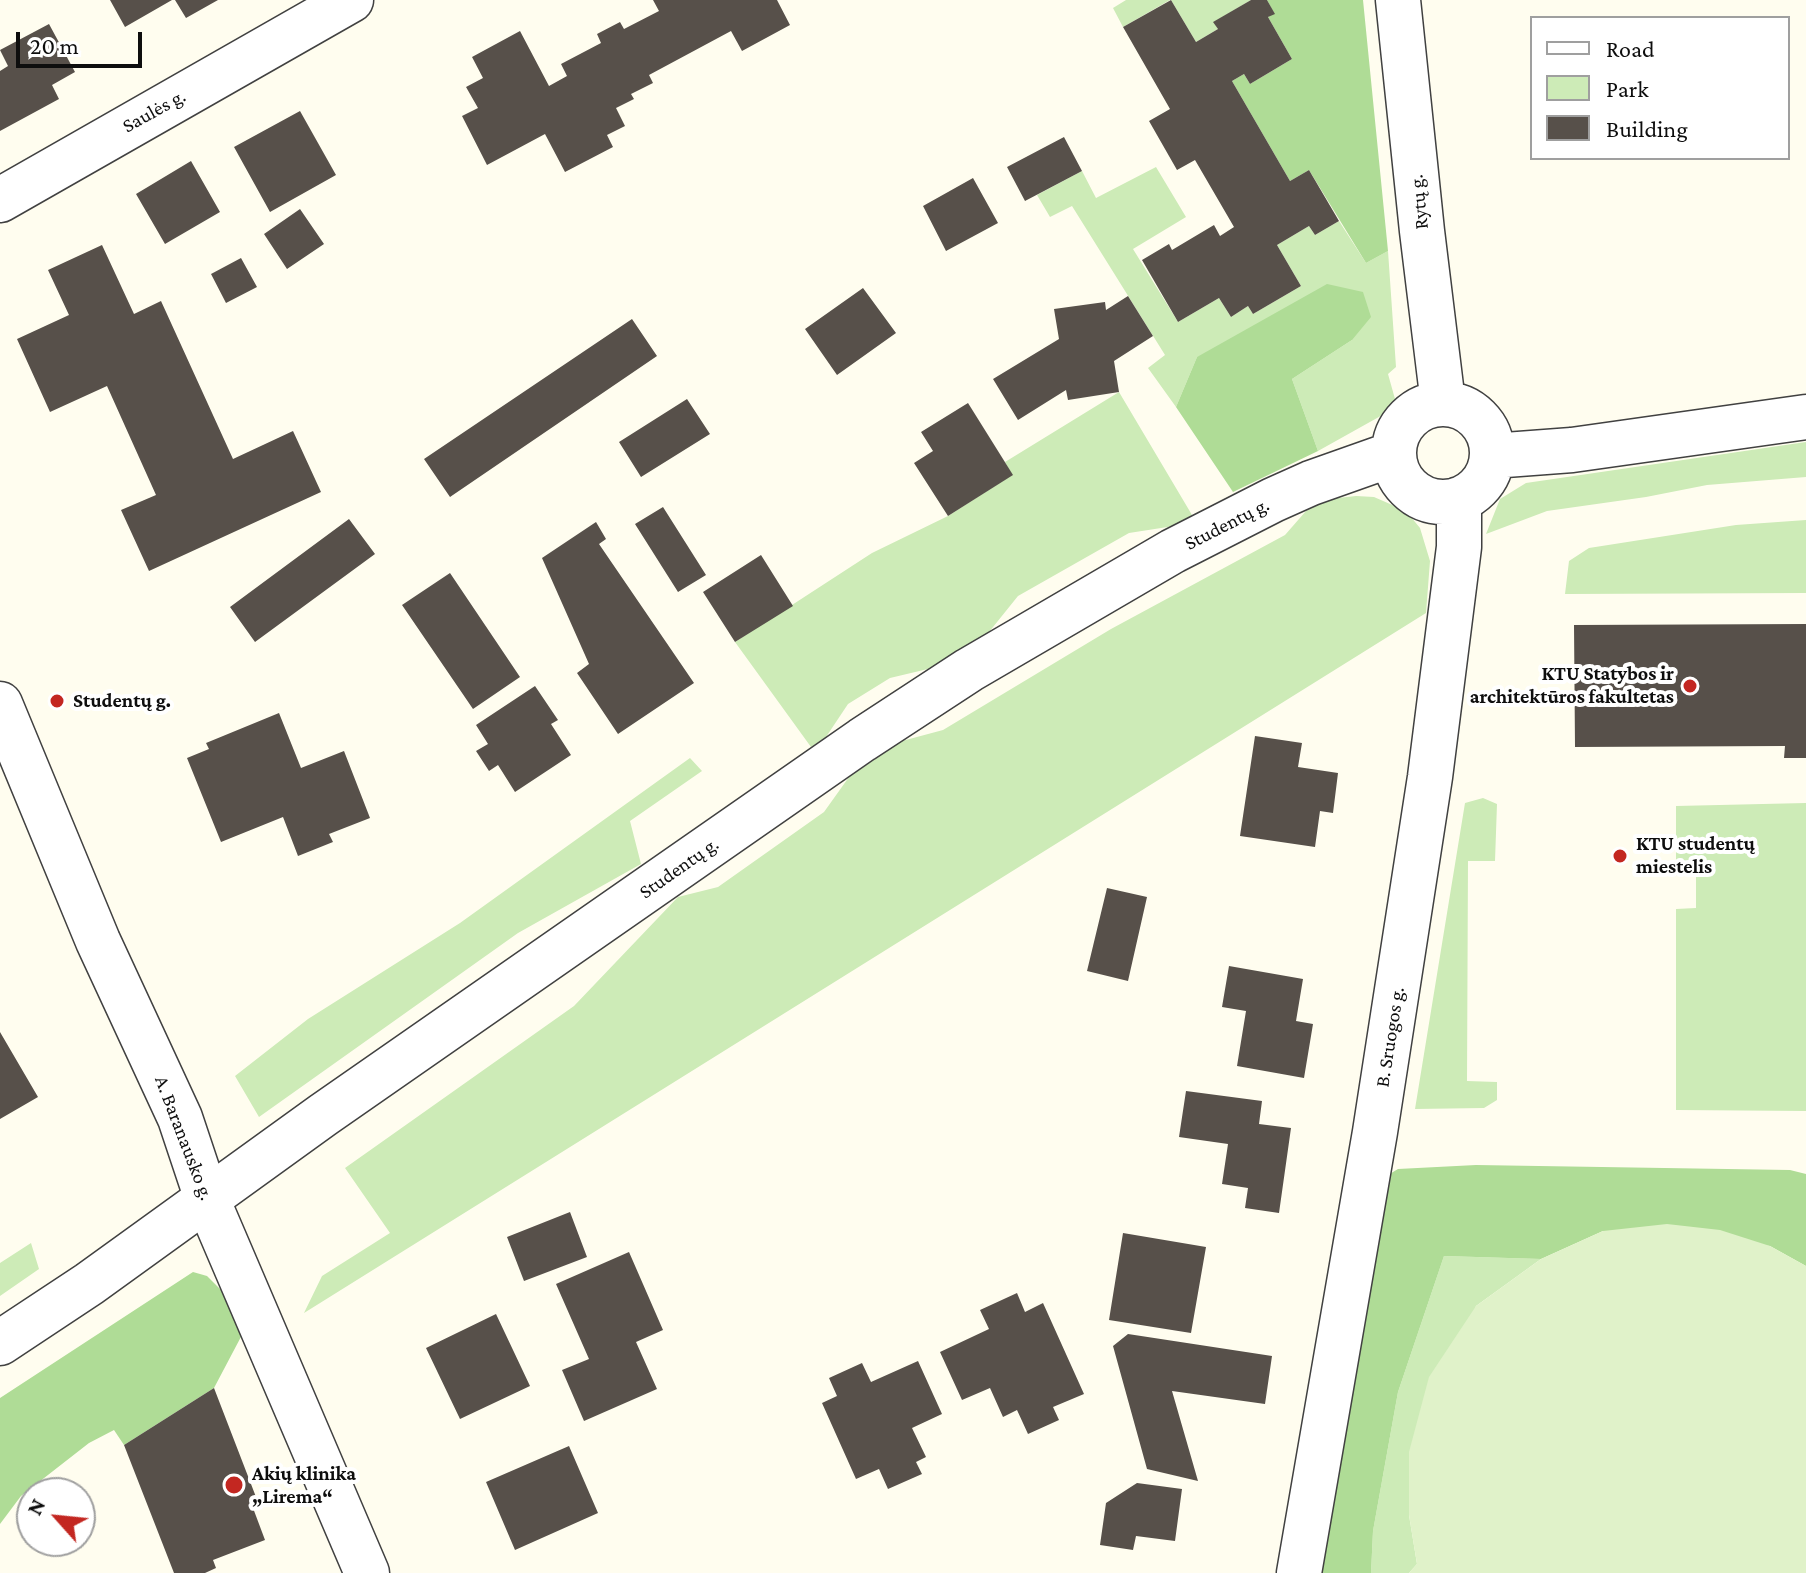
<!DOCTYPE html>
<meta charset="utf-8">
<style>
body{margin:0}
#map{position:relative;width:1806px;height:1573px;overflow:hidden;background:#fffdef;font-family:"Crimson Pro",serif}
canvas{display:block}
.legend{position:absolute;left:1530px;top:16px;width:260px;height:144px;box-sizing:border-box;background:#fff;border:2px solid #9f9f9f;margin:0;padding:10px 14px;list-style:none;font-size:24px;color:#0e0e0e}
.legend li{display:flex;align-items:center;gap:16px;height:40px}
.legend b{width:40px;border:2px solid #9f9f9f}
.north{position:absolute;left:16px;top:1477px;width:80px;height:80px;box-sizing:border-box;background:#fff;border:2px solid #9f9f9f;border-radius:50%;rotate:297deg;font-size:22px;font-weight:700;line-height:32px;text-align:center;color:#0e0e0e}
.north::after{content:'';display:block;margin:auto;width:28px;height:36px;background:#c32721;clip-path:polygon(50% 0,100% 100%,50% 72%,0 100%)}
.scale{position:absolute;left:16px;top:32px;width:126px;height:36px;box-sizing:border-box;border:4px solid #0e0e0e;border-top:0;padding-left:10px;font-size:24px;line-height:28px;white-space:nowrap;color:#0e0e0e;-webkit-text-stroke:6px #fff;paint-order:stroke}
</style>
<div id="map">
<canvas width="1806" height="1573"></canvas>
<ul class="legend">
<li><b style="height:10px;background:#fff"></b>Road</li>
<li><b style="height:22px;background:#cdebb7"></b>Park</li>
<li><b style="height:22px;background:#57504a"></b>Building</li>
</ul>
<div class="north">N</div>
<div class="scale">20 m</div>
</div>
<script>
const c = document.querySelector('canvas').getContext('2d');
c.lineJoin = 'round';
function fill(path, color) { c.fillStyle = color; c.fill(path, 'evenodd'); }
const toPath = rows => new Path2D(rows.map(r => 'M' + r).join(''));
function strokePath(path, color, width, dash) { c.strokeStyle = color; c.lineWidth = width; c.lineCap = dash ? 'butt' : 'round'; c.setLineDash(dash || []); c.stroke(path); }
function drawText(font, color, halo, rows, align = 'center') {
  c.font = font + ' "Crimson Pro",serif'; c.lineWidth = 8; c.setLineDash([]); c.textBaseline = 'middle'; c.strokeStyle = halo; c.fillStyle = color; for (const [text, x, y, turn = 0] of rows) {
    c.save(); c.translate(x, y); c.rotate((+turn || 0) * Math.PI / 180); c.textAlign = isNaN(turn) ? turn : align; if (halo) c.strokeText(text, 0, 0); c.fillText(text, 0, 0); c.restore();
  }
}
fill(toPath([
 [1126,0,1170,0,1123,27,1113,8],
 [1171,0,1251,0,1214,22,1218,29,1196,42],
 [1156,167,1186,217,1133,249,1178,322,1219,298,1231,317,1248,306,1253,314,1301,286,1277,245,1309,226,1315,235,1339,221,1366,263,1388,251,1396,367,1388,374,1395,399,1386,413,1318,451,1292,379,1352,340,1197,357,1176,407,1148,368,1165,355,1072,206,1050,217,1037,195,1082,171,1096,198],
 [1119,392,1192,515,1174,526,1129,533,1018,596,989,632,932,668,890,678,848,704,826,737,811,747,735,642,872,553,948,516,1012,475,1005,462],
 [1806,442,1806,477,1707,485,1646,497,1547,511,1486,534,1500,499,1526,483],
 [1356,496,1374,497,1406,511,1420,528,1430,561,1426,613,304,1313,322,1276,390,1233,345,1168,574,1006,678,897,718,887,824,812,849,777,902,741,943,730,1111,629,1285,535,1306,511,1329,499],
 [1806,520,1806,593,1565,594,1569,561,1589,548,1736,525],
 [690,758,702,771,630,821,641,864,518,933,259,1117,235,1076,308,1019,460,923],
 [1483,798,1497,804,1495,861,1468,861,1467,1081,1497,1082,1497,1100,1484,1108,1415,1109,1465,803],
 [1806,803,1806,1111,1676,1110,1676,909,1696,908,1696,876,1676,876,1676,806],
 [31,1243,39,1269,0,1296,0,1263],
 [1444,1256,1541,1259,1476,1306,1409,1515,1417,1564,1409,1573,1371,1573,1373,1531,1398,1392]
]), '#cdebb7');
fill(toPath([
 [1267,0,1363,0,1388,251,1366,263,1309,170,1290,181,1232,81,1244,74,1250,84,1292,59,1268,17,1274,13],
 [1327,284,1363,292,1371,317,1352,340,1292,379,1318,451,1233,492,1176,407,1197,357],
 [1476,1165,1790,1170,1806,1174,1806,1266,1770,1246,1603,1231,1541,1259,1444,1256,1398,1392,1373,1531,1371,1573,1321,1573,1383,1178,1398,1169],
 [193,1272,207,1276,228,1297,243,1333,214,1388,124,1445,114,1430,89,1443,21,1496,0,1524,0,1398]
]), '#afdc96');
fill(toPath([
 [1667,1224,1720,1230,1770,1246,1806,1266,1806,1573,1409,1573,1417,1564,1409,1515,1409,1452,1429,1377,1476,1306,1541,1259,1603,1231]
]), '#e0f2c9');
fill(toPath([
 [110,0,172,0,125,27],
 [175,0,218,0,186,18],
 [653,0,777,0,790,25,742,51,731,31,649,75,653,83,631,94,634,99,616,108,625,126,607,135,613,147,565,172,545,134,487,165,462,116,478,108,466,87,483,78,472,57,520,31,549,86,567,76,561,64,601,43,597,34,620,22,624,29,659,11],
 [1171,0,1196,42,1218,29,1213,22,1251,0,1267,0,1275,14,1268,17,1292,59,1250,84,1244,74,1232,81,1290,181,1309,170,1339,221,1315,235,1309,226,1277,245,1301,286,1253,314,1248,306,1231,317,1219,298,1178,322,1142,260,1169,244,1172,250,1214,225,1220,236,1234,227,1195,160,1177,170,1149,121,1170,109,1123,27],
 [49,24,75,72,52,85,59,99,0,131,0,71,8,66,0,50],
 [300,111,336,175,270,212,234,147],
 [1064,137,1082,171,1025,201,1007,167],
 [191,161,220,212,165,244,136,194],
 [973,178,998,223,946,251,923,206],
 [300,209,324,244,287,269,264,234],
 [102,245,134,314,161,301,233,459,293,431,321,492,149,571,121,510,156,495,107,386,50,412,17,339,69,315,48,270],
 [241,258,257,287,226,303,211,274],
 [863,288,896,333,837,375,805,329],
 [1128,296,1153,336,1114,361,1119,392,1068,400,1066,390,1018,420,993,379,1059,339,1054,309,1105,302,1106,310],
 [632,319,657,356,450,497,424,459],
 [687,399,710,434,641,477,619,442],
 [968,403,1013,475,948,516,914,463,933,451,921,432],
 [663,507,706,575,678,592,635,524],
 [349,519,375,554,255,642,230,607],
 [596,522,606,539,599,544,694,683,618,734,577,673,589,664,542,558],
 [761,555,793,606,735,642,703,592],
 [450,573,520,677,473,709,402,605],
 [1806,624,1806,758,1784,758,1785,746,1575,747,1574,625],
 [535,686,558,720,551,724,571,755,515,792,498,765,489,771,476,751,488,744,476,725],
 [279,713,301,768,344,751,370,818,329,834,333,842,298,856,283,817,221,842,187,758,209,749,206,743],
 [1255,736,1302,743,1298,767,1338,773,1333,813,1320,811,1315,847,1240,836],
 [1107,888,1147,897,1128,981,1087,971],
 [1229,966,1303,979,1296,1021,1313,1024,1304,1078,1237,1066,1246,1011,1222,1007],
 [0,1032,38,1097,0,1119],
 [1186,1091,1262,1101,1259,1124,1291,1128,1279,1213,1245,1208,1248,1188,1222,1184,1228,1144,1179,1137],
 [570,1212,587,1257,524,1281,507,1237],
 [1123,1233,1206,1247,1191,1333,1109,1320],
 [629,1252,663,1330,636,1342,657,1389,584,1421,562,1370,589,1359,556,1284],
 [1017,1293,1025,1312,1043,1303,1084,1394,1053,1407,1059,1420,1028,1434,1017,1410,1003,1417,990,1388,962,1400,940,1352,989,1329,980,1310],
 [496,1314,530,1386,460,1419,426,1348],
 [1128,1334,1272,1356,1265,1404,1172,1391,1198,1481,1147,1469,1113,1346],
 [918,1361,942,1414,912,1428,926,1457,916,1462,922,1474,888,1489,879,1469,856,1479,822,1403,837,1396,829,1378,862,1363,871,1382],
 [214,1388,256,1497,250,1500,265,1540,213,1560,216,1568,205,1573,174,1573,124,1445],
 [569,1446,598,1513,515,1550,486,1482],
 [1137,1483,1182,1489,1175,1541,1136,1536,1133,1550,1100,1545,1106,1503]
]), '#57504a');
const minor = toPath([
 [1398,0,1422,231,1443,403],
 [0,200,351,0],
 '1394 453a49 49 0 1 1 98 0a49 49 0 1 1-98 0Z',
 [1492,456,1572,450,1806,417],
 [0,1343,89,1284,323,1115,862,740,969,670,1173,551,1273,500,1311,483,1393,454],
 [1299,1573,1375,1132,1430,777,1459,547,1459,499]
]);
const tertiary = toPath([
 [0,704,98,941,180,1118,207,1199,367,1573]
]);
strokePath(minor, '#414141', 47);
strokePath(tertiary, '#414141', 47);
strokePath(minor, '#fff', 44);
strokePath(tertiary, '#fff', 44);
for (const [x, y, r, color] of [
 [1690,686,8,"#c32721"],
 [57,701,8,"#c32721"],
 [1620,856,8,"#c32721"],
 [234,1485,10,"#c32721"]
]) { const dot = new Path2D(); dot.arc(x, y, r, 0, 2 * Math.PI); c.fillStyle = color; c.fill(dot); strokePath(dot, '#fff', 3); }
drawText('20px', '#0e0e0e', '#fff', [
 ["Saulės g.",154,111,-29],
 ["Rytų g.",1419,202,-96],
 ["Studentų g.",1227,524,-27],
 ["Studentų g.",679,868,-35],
 ["B. Sruogos g.",1390,1037,-81],
 ["A. Baranausko g.",184,1138,69]
]);
drawText('bold 20px', '#0e0e0e', '#fff', [
 ["KTU Statybos ir",1674,674,"right"],
 ["architektūros fakultetas",1674,697,"right"],
 ["Studentų g.",73,701],
 ["KTU studentų",1636,844],
 ["miestelis",1636,867],
 ["Akių klinika",252,1474],
 ["„Lirema“",252,1497]
], 'left');
</script>
